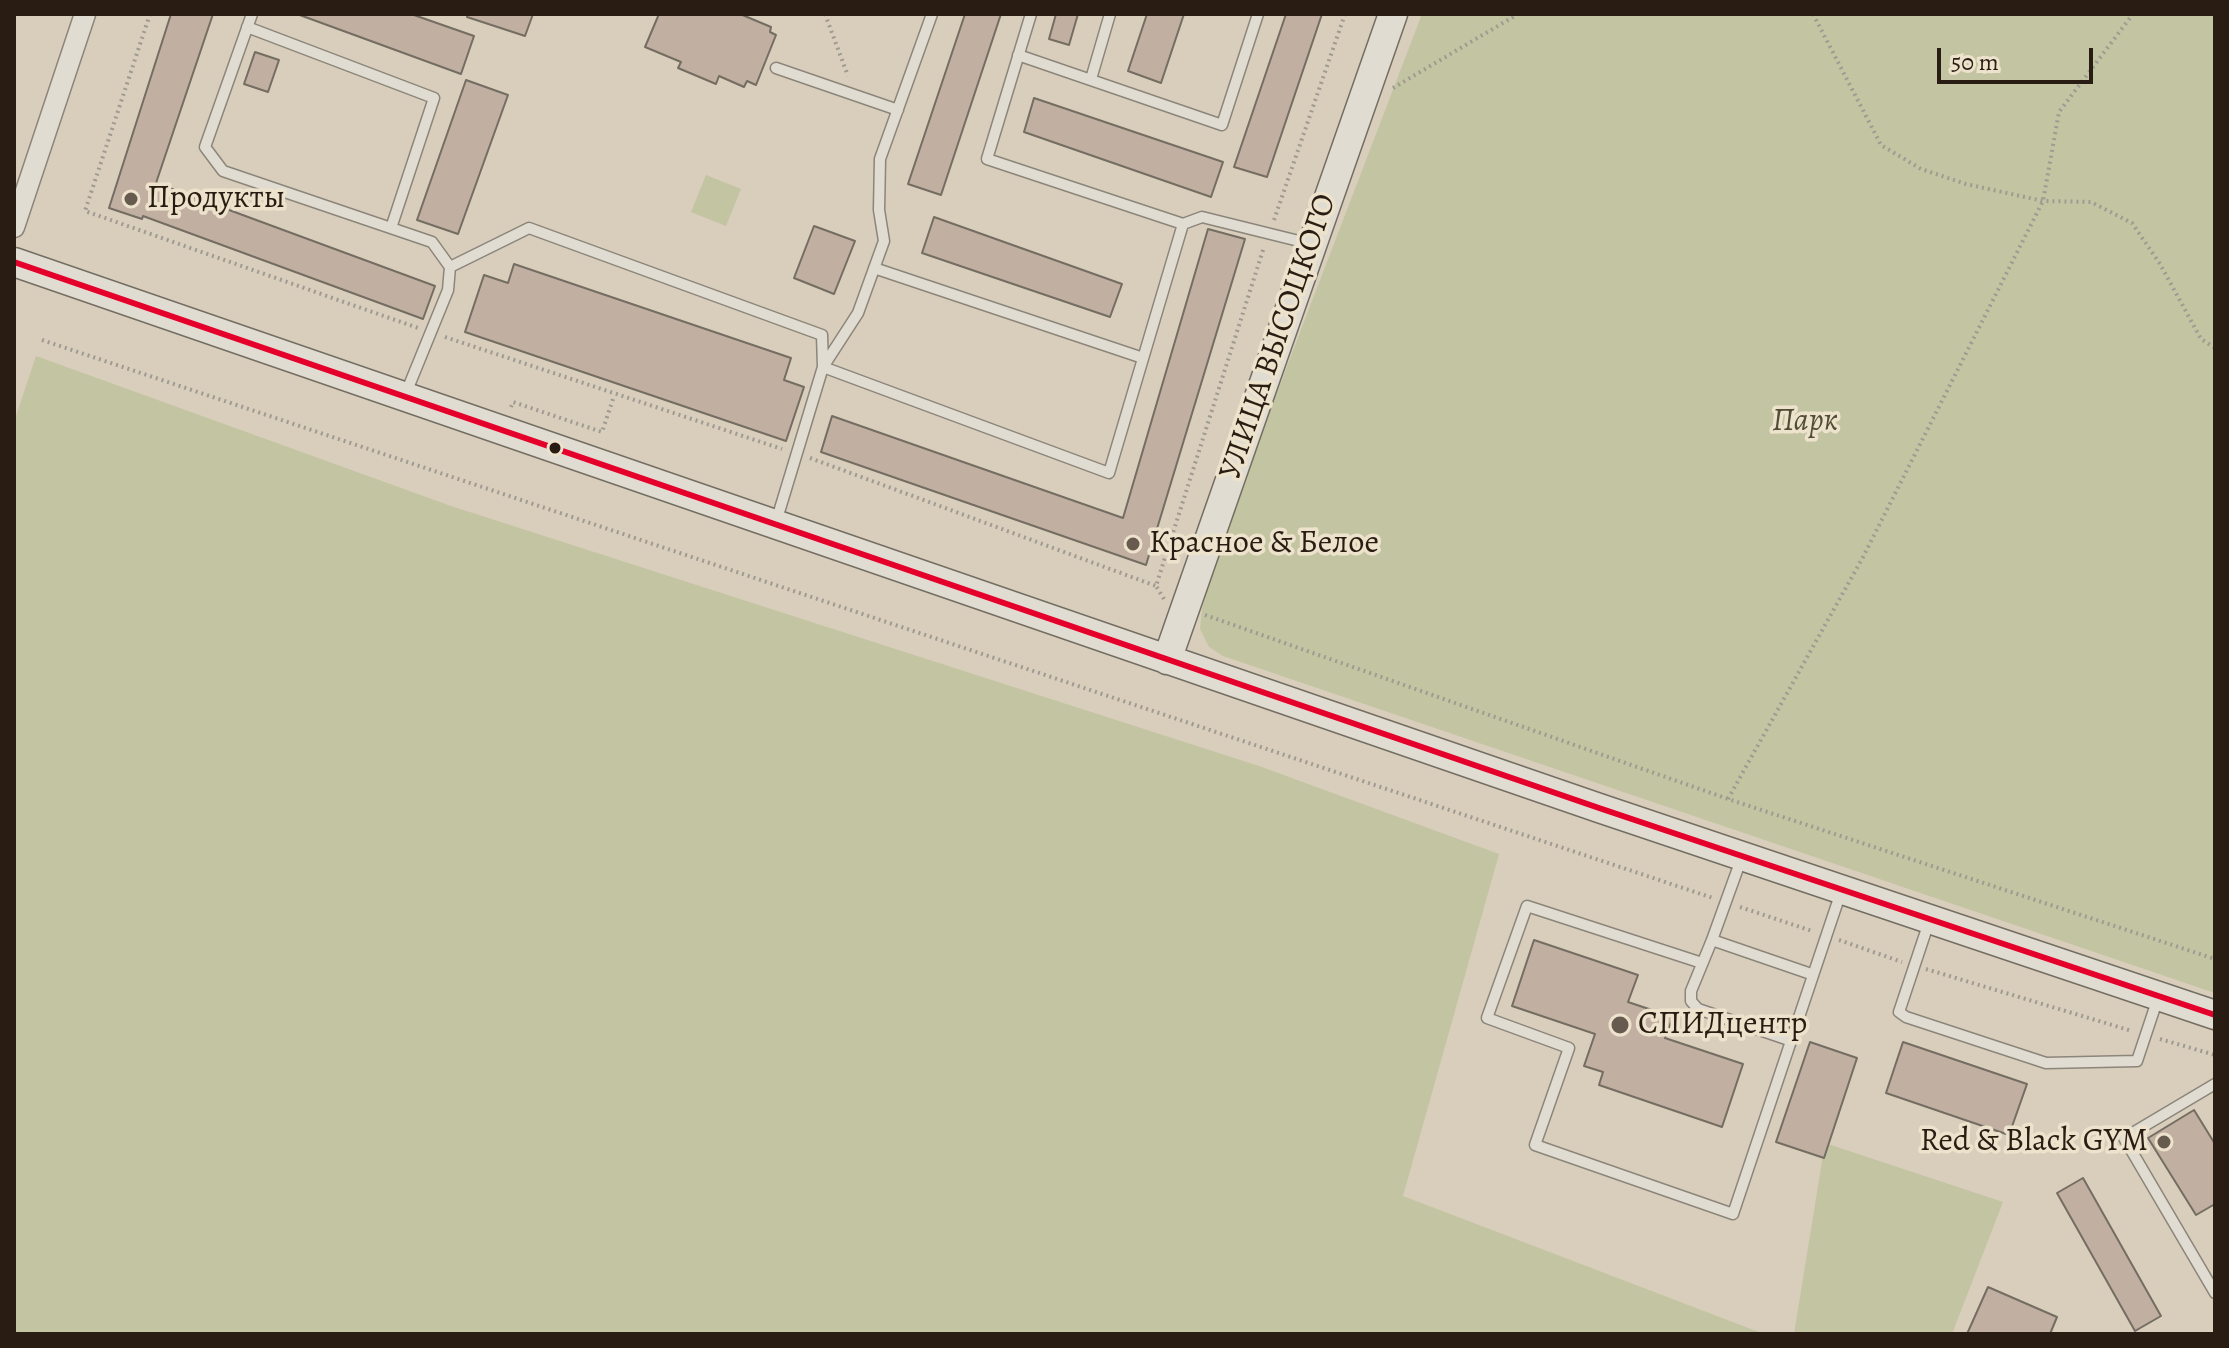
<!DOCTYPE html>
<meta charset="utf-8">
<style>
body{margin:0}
#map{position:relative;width:2229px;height:1348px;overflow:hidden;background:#d8cebb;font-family:Alegreya,serif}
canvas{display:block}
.frame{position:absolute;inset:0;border:16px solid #291d13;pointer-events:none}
.scale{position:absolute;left:1937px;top:48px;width:156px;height:36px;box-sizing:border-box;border:4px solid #291d13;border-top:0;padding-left:10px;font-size:24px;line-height:28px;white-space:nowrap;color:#291d13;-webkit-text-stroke:6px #ede2cb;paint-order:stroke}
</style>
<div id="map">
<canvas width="2229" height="1348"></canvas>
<div class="frame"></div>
<div class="scale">50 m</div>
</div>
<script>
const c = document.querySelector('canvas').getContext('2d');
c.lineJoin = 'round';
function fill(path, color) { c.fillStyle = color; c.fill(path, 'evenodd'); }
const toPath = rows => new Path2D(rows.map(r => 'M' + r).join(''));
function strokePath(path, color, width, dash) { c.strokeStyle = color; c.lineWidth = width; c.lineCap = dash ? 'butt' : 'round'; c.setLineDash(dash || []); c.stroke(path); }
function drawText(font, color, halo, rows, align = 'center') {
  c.font = font + ' Alegreya,serif'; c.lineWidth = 7; c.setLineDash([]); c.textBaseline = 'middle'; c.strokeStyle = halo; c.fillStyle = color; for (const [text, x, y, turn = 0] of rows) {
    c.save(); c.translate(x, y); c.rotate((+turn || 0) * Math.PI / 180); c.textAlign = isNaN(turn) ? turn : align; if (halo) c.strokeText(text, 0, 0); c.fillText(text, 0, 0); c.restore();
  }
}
fill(toPath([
 [1422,14,2215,14,2215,993,1223,656,1209,647,1200,629,1202,610,1217,549],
 [706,175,741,189,726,226,691,212],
 [36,356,451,506,1259,766,1499,854,1403,1196,1764,1334,14,1334,14,422],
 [1825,1143,2003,1202,1952,1334,1794,1334]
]), '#c3c4a1');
const building = toPath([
 [171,14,213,14,156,183,435,286,423,319,143,216,142,219,109,208,171,14],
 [297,14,411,14,474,36,461,74,297,14],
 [468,14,533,14,525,36,467,17,468,14],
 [659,14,740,14,771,27,770,32,776,35,756,85,747,81,744,87,719,76,716,84,678,68,681,62,645,47,659,14],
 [965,14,1001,14,941,195,908,184,965,14],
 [1056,14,1078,14,1069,45,1049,39,1056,14],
 [1147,14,1184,14,1161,83,1128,71,1147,14],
 [1286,14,1322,14,1267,177,1234,167,1286,14],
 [255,52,279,60,268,92,244,84,255,52],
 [466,80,508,95,458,234,417,220,466,80],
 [1034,98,1223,162,1211,197,1024,132,1034,98],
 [934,217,1122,284,1110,317,922,253,934,217],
 [814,226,855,241,834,294,794,278,814,226],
 [1208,229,1245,239,1146,565,821,452,832,416,1123,518,1208,229],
 [514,264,791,358,784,380,804,387,786,441,465,332,484,275,508,283,514,264],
 [1534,940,1638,975,1628,1002,1673,1017,1665,1038,1743,1064,1722,1127,1599,1085,1603,1072,1584,1066,1595,1034,1512,1006,1534,940],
 [1810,1042,1857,1058,1824,1158,1776,1142,1810,1042],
 [1903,1042,2027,1084,2009,1135,1886,1093,1903,1042],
 [2194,1110,2215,1144,2215,1204,2196,1215,2148,1138,2194,1110],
 [2083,1178,2161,1316,2135,1331,2057,1193,2083,1178],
 [1988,1287,2057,1317,2050,1334,1967,1334,1988,1287]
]);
fill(building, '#c1afa2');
strokePath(building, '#746d62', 2);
const lane = toPath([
 [252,14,205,147,223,171,432,242,450,267,448,290,406,393],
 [1031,14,987,159,1183,224,1202,217,1311,244],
 [247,27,434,98,391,228],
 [1018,55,1222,125,1258,14],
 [776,68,898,110],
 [1091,79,1110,14],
 [450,267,529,228,822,335,823,367,858,313,884,241,879,210,880,159,932,14],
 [874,268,1143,358],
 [776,522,823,367,1109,473,1183,224],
 [1742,857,1712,940,1811,974],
 [1929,922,1899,1012,1906,1017,2046,1063,2137,1061,2158,998],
 [1712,940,1691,991,1691,1001,1698,1009,1789,1040],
 [1702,963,1527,906,1487,1018,1569,1048,1535,1145,1733,1214,1841,892],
 [2215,1084,2124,1138,2215,1293]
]);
const street = toPath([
 [14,227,85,14]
]);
const secondary = toPath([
 [14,262,1599,808,2215,1015],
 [1167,660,1393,14]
]);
strokePath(lane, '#8c857a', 13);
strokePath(street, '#8c857a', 23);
strokePath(secondary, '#746d62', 31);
strokePath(toPath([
 [150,14,85,211,418,328],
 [825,14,848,76],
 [1813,14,1881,145,1921,169,1966,184,2043,201,2091,202,2132,223,2160,264,2201,339,2215,348],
 [1393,88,1518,14],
 [1274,220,1345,14],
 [445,337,782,449],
 [42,340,1713,898],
 [511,407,513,402,602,432,614,396],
 [810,458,1156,586],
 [1164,599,1156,586,1264,247],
 [1205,615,1728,799,2215,959],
 [1728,799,1863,557,2043,201,2059,112,2133,14],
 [1740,907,1812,931],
 [1839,940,1902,962],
 [1926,969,2132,1031],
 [2160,1039,2215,1055]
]), '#9f9a92', 4, [2, 4]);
strokePath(lane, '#e0dcd2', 10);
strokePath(street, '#e0dcd2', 20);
strokePath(secondary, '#e0dcd2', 28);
strokePath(toPath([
 [14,262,1599,808,2215,1015]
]), '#e4002b', 6);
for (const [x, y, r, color] of [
 [131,199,8,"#665b4e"],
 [555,448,7,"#291d13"],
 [1133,544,8,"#665b4e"],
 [1620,1025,10,"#665b4e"],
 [2164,1142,8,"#665b4e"]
]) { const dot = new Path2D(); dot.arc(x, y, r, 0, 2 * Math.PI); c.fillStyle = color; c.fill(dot); strokePath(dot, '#ede2cb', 3); }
drawText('32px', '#291d13', '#ede2cb', [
 ["Продукты",147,199],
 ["Красное & Белое",1149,544],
 ["СПИДцентр",1638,1025],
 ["Red & Black GYM",2148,1142,"right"]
], 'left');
drawText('32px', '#291d13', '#ede2cb', [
 ["УЛИЦА ВЫСОЦКОГО",1279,337,-71]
]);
drawText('italic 32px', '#524d37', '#ede2cb', [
 ["Парк",1805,422]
]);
</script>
